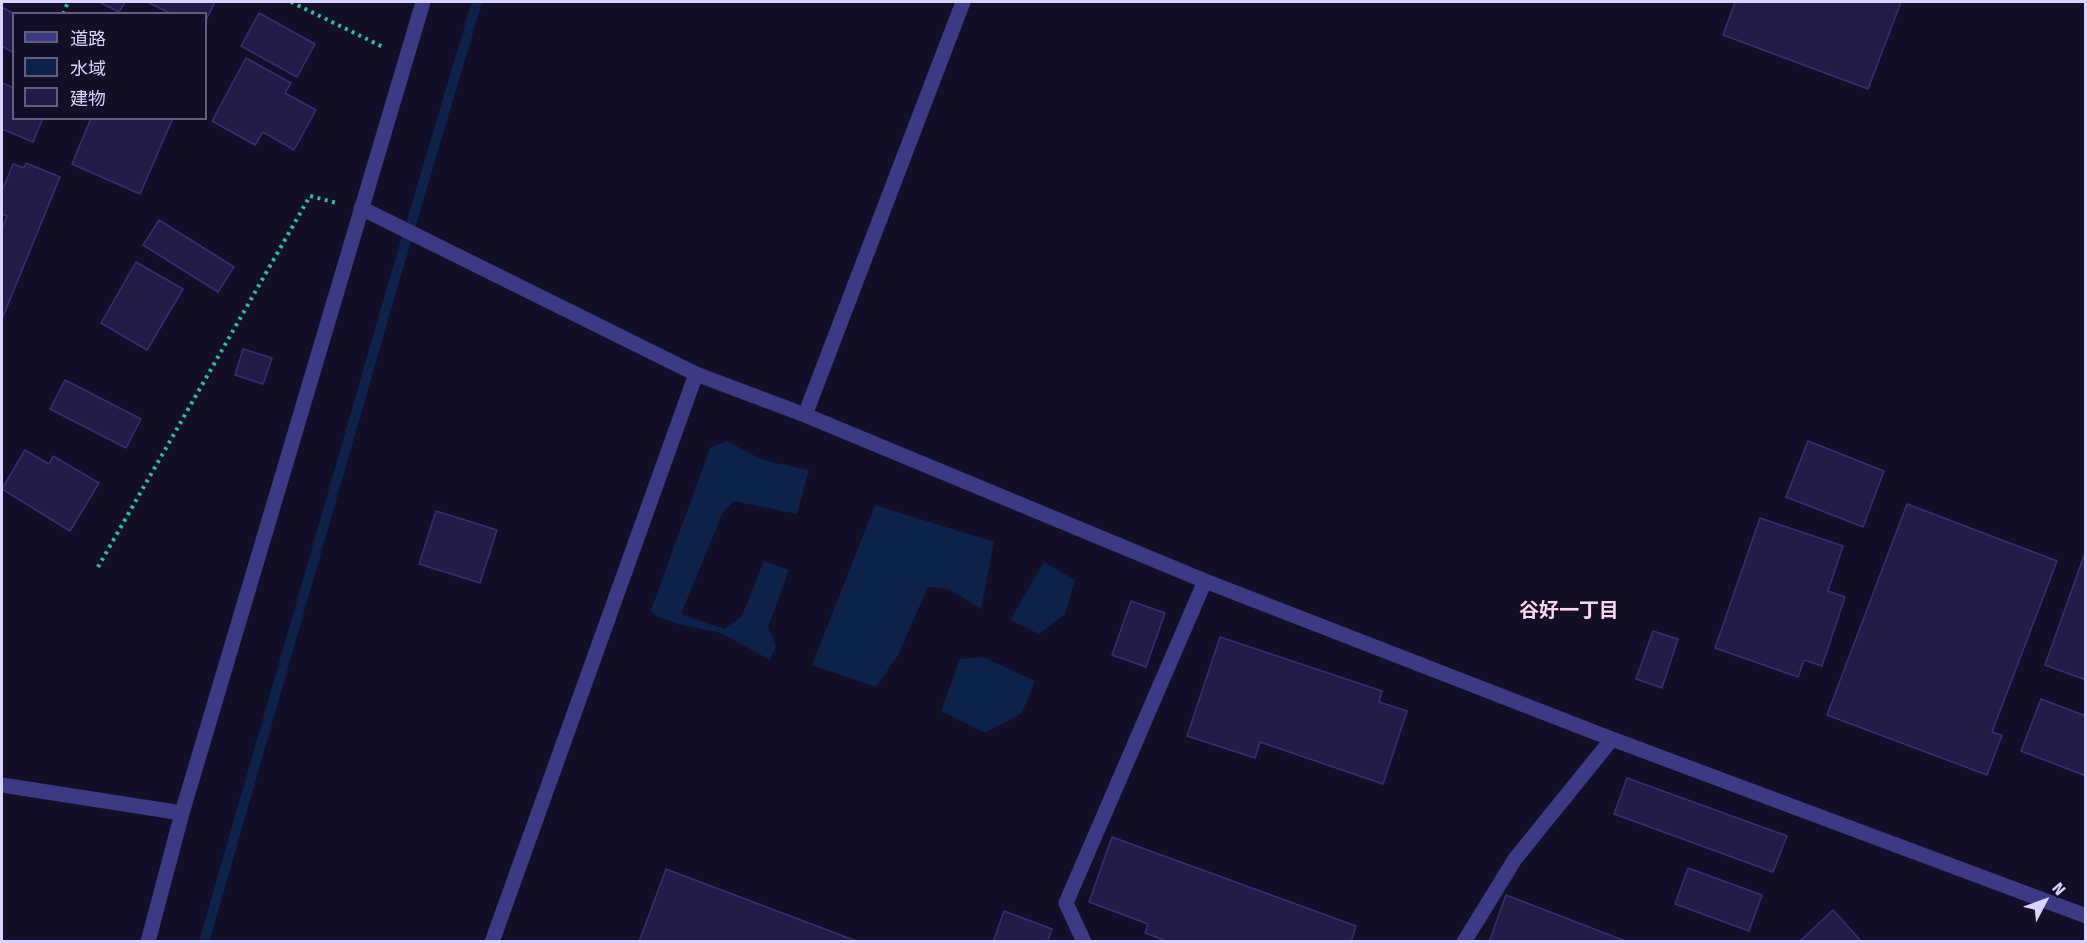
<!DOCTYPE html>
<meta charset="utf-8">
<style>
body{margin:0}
#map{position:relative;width:2087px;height:943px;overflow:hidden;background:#130f26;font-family:"Fira Sans","Noto Sans JP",sans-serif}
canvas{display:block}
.frame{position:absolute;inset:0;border:3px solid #d9d4ff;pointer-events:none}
.legend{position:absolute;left:12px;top:12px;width:195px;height:108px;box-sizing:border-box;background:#130f26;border:2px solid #625e7d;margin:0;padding:8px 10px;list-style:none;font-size:18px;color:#d9d4ff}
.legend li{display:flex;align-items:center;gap:12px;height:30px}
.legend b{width:30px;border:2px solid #625e7d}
.north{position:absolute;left:2015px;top:871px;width:60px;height:60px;-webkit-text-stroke:4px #130f26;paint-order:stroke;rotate:49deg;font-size:16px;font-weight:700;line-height:24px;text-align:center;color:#d9d4ff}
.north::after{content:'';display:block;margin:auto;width:21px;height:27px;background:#d9d4ff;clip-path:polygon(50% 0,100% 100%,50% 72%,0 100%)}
</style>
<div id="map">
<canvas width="2087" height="943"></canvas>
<div class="frame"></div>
<ul class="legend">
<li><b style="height:8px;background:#3d3a85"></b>道路</li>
<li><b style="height:16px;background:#0c2248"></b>水域</li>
<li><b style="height:16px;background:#241b47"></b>建物</li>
</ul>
<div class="north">N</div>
</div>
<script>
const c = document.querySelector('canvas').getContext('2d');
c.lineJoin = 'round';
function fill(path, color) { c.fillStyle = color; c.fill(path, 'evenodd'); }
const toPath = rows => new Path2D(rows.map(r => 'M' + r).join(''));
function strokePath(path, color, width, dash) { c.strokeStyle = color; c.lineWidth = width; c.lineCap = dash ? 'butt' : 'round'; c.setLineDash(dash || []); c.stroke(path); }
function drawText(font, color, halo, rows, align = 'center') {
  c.font = font + ' "Fira Sans","Noto Sans JP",sans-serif'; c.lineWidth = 4.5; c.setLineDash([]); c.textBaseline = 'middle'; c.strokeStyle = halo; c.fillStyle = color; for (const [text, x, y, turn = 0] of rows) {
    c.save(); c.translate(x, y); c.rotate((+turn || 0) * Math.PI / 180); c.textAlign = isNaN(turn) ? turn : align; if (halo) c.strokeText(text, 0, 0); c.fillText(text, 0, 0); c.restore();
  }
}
fill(toPath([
 [726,441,763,460,809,470,797,514,734,501,723,512,681,614,724,629,742,616,764,561,789,570,768,627,776,646,770,660,721,633,678,624,658,617,651,610,710,448],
 [875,505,994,542,981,609,949,589,928,587,898,655,876,687,812,665],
 [1044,562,1075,580,1065,614,1039,634,1010,620],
 [983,657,1035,681,1022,713,985,733,941,711,960,659]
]), '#0c2248');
strokePath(toPath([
 [204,942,394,281,477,2]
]), '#0c2248', 10);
const building = toPath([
 [99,2,125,2,119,12,99,2],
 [147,2,215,2,206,20,206,14,167,14,168,12,147,2],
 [1735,2,1901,2,1868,89,1723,35,1735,2],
 [2,7,14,14,14,53,2,46,2,7],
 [259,13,315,44,297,77,241,46,259,13],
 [246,58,291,83,285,93,316,110,294,150,263,132,255,145,212,121,246,58],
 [2,83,14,88,14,118,43,118,33,142,2,129,2,83],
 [91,118,173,118,140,194,72,164,91,118],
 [26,163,60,177,2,319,2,229,7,216,2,214,2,191,13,164,24,168,26,163],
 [159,220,234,267,218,292,143,245,159,220],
 [136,262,183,289,147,350,101,323,136,262],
 [243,349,272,358,263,384,235,375,243,349],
 [65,380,141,419,126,448,50,409,65,380],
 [1808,441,1884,471,1863,527,1786,497,1808,441],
 [25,450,49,464,53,456,99,483,70,531,2,489,25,450],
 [1907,504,2057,561,1992,732,2002,735,1987,775,1827,715,1907,504],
 [436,511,497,530,480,583,419,564,436,511],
 [1760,518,1843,546,1828,591,1845,597,1822,666,1804,660,1798,677,1715,648,1760,518],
 [2086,550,2086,680,2045,665,2086,550],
 [1131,601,1165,613,1146,667,1112,655,1131,601],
 [1653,631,1678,639,1662,688,1636,679,1653,631],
 [1220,637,1382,691,1379,702,1407,711,1383,784,1260,742,1255,758,1187,736,1220,637],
 [2041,699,2086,716,2086,776,2021,751,2041,699],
 [1627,778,1787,836,1773,872,1614,814,1627,778],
 [1112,837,1356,926,1351,942,1169,942,1145,933,1148,924,1089,902,1112,837],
 [1688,868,1762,895,1749,931,1675,904,1688,868],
 [666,869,859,942,639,942,666,869],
 [1506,895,1628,942,1489,942,1506,895],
 [1833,910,1862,942,1799,942,1833,910],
 [1004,911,1052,929,1047,942,993,942,1004,911]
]);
fill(building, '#241b47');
strokePath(building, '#3b2d73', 1.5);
strokePath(toPath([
 [291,2,383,47],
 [63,14,68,2],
 [98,567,310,196,337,203]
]), '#2fb8b0', 4, [3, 4.5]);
strokePath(toPath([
 [361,208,696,374,805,415,1205,581,1612,739,2086,916],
 [805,415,963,2],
 [492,942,696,374],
 [1084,942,1066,903,1205,581],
 [1464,942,1515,859,1612,739]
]), '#3d3a85', 15);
strokePath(toPath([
 [2,785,182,813]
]), '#3d3a85', 15);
strokePath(toPath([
 [148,942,182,813,423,2]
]), '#3d3a85', 15);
drawText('bold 20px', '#ffd6f0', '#130f26', [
 ["谷好一丁目",1569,611]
]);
</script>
